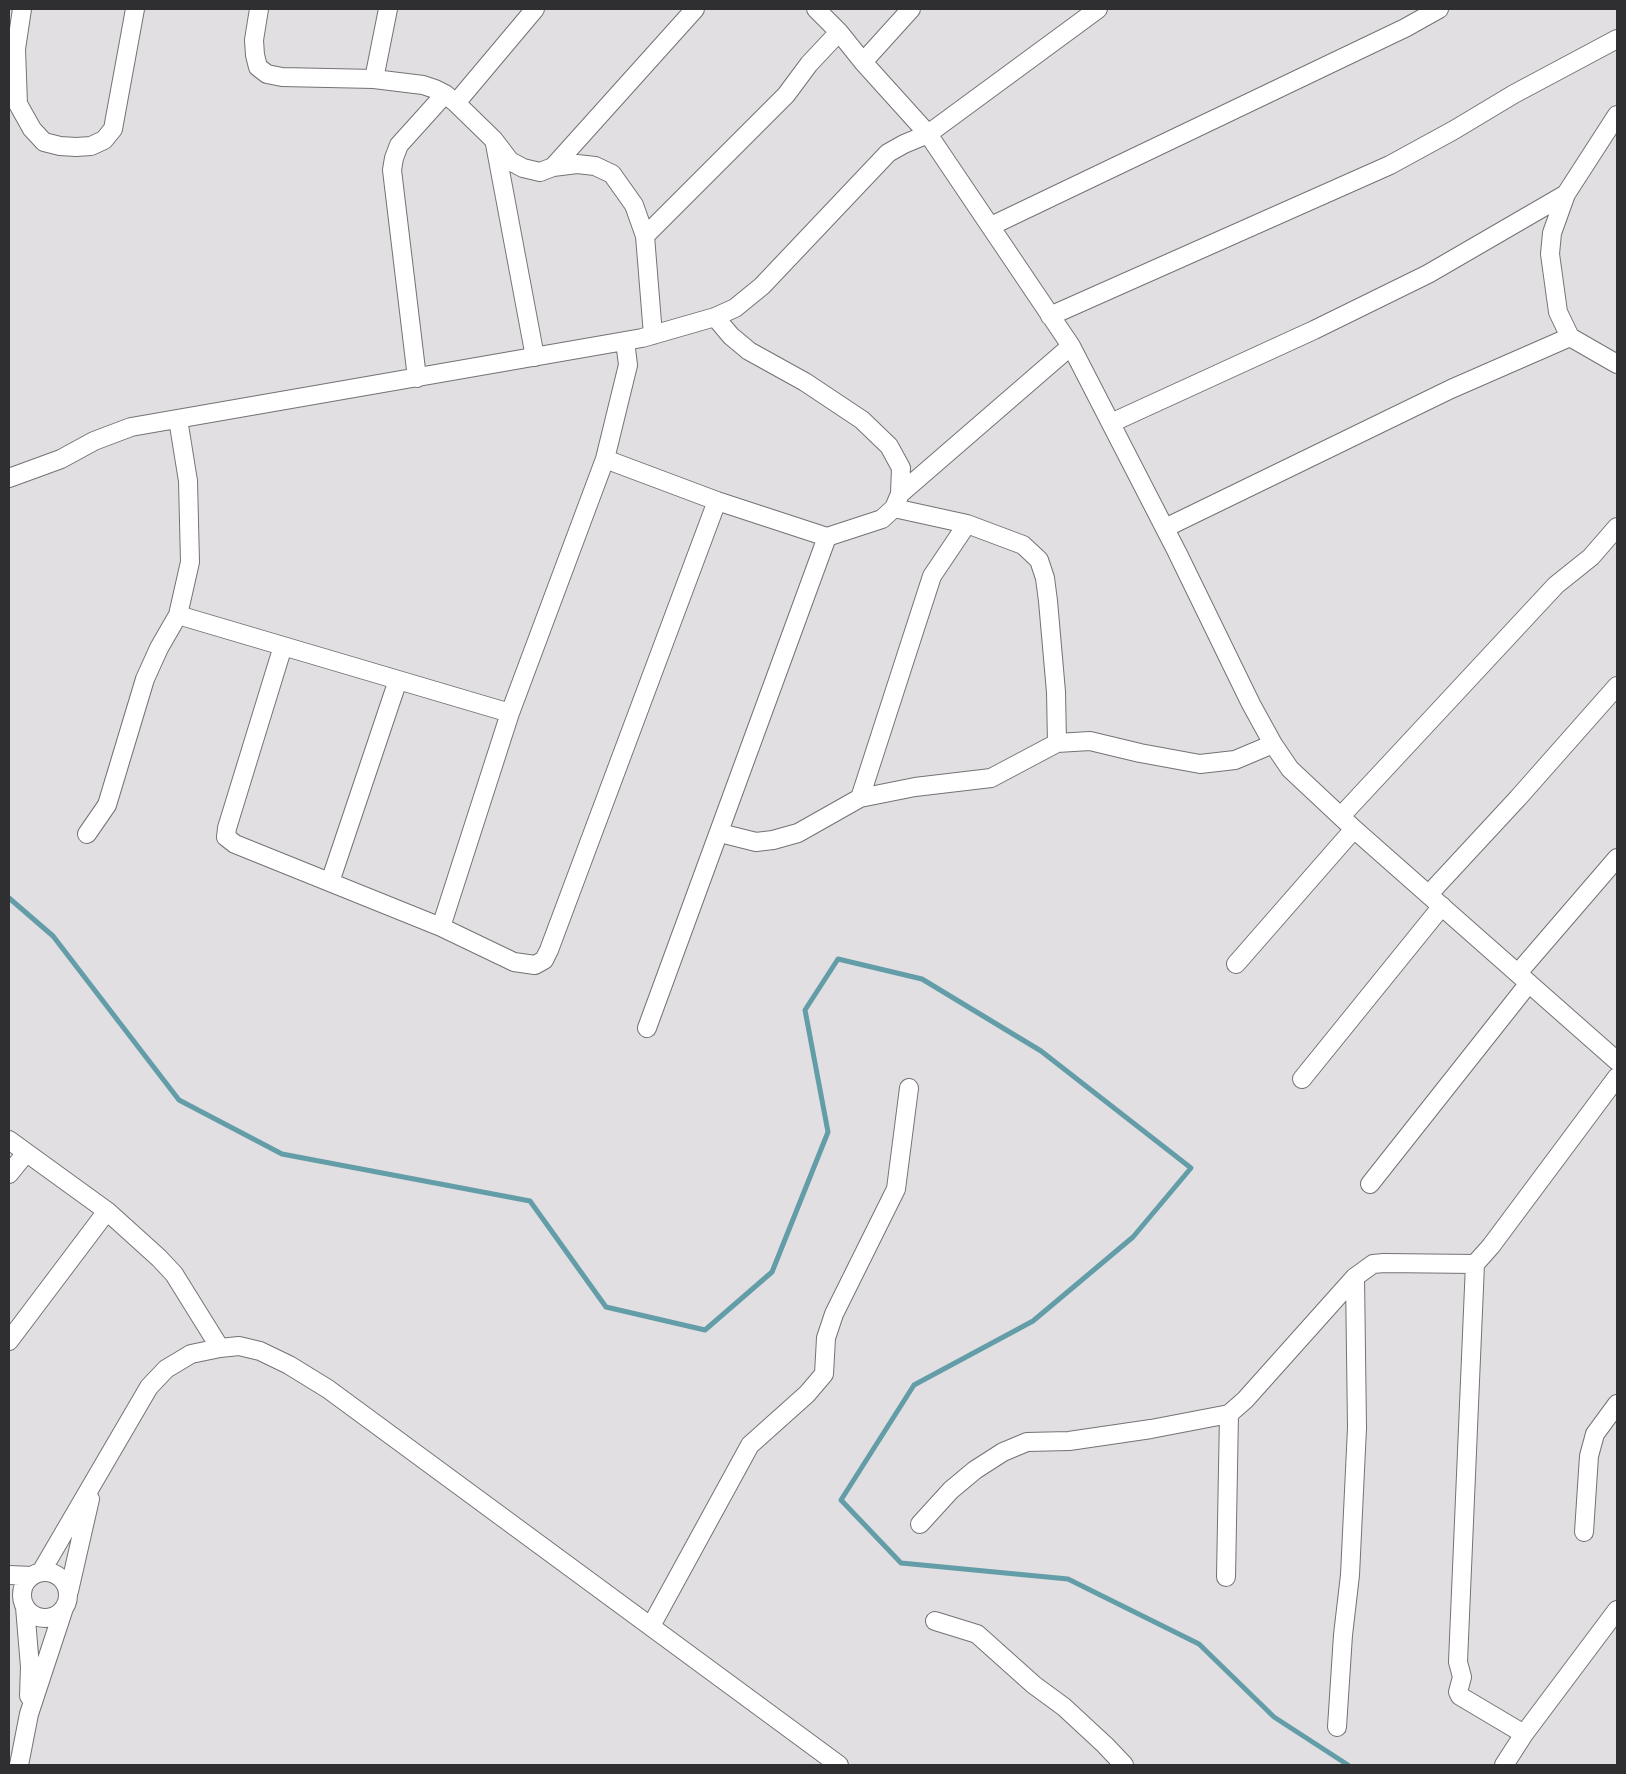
<!DOCTYPE html>
<style>
body{margin:0}
#map{position:relative;width:1626px;height:1774px;overflow:hidden;background:#e2dfe3;font-family:"Roboto Serif",serif}
canvas{display:block}
.frame{position:absolute;inset:0;border:10px solid #2f2e30;pointer-events:none}
</style>
<div id="map">
<canvas width="1626" height="1774"></canvas>
<div class="frame"></div>
</div>
<script>
const c = document.querySelector('canvas').getContext('2d');
c.lineJoin = 'round';
const toPath = rows => new Path2D(rows.map(r => 'M' + r).join(''));
function strokePath(path, color, width, dash) { c.strokeStyle = color; c.lineWidth = width; c.lineCap = dash ? 'butt' : 'round'; c.setLineDash(dash || []); c.stroke(path); }
strokePath(toPath([
 [9,898,53,936,179,1100,282,1154,530,1201,606,1307,705,1330,772,1272,828,1132,805,1010,838,959,922,979,1041,1051,1191,1168,1133,1237,1033,1321,914,1385,841,1500,901,1563,1068,1579,1199,1644,1274,1717,1348,1765]
]), '#639da7', 5);
const street = toPath([
 [22,9,16,49,18,104,32,129,44,142,60,146,76,147,91,146,104,140,113,129,135,9],
 [259,9,254,40,255,55,258,67,267,74,282,77,374,79,423,85,435,89,445,94,456,103,494,140,510,161,523,168,540,172,553,167,577,164,595,166,612,174,634,205,645,236,653,335],
 [816,9,839,32,863,62,928,134,1071,346,1177,552,1251,704,1273,744,1290,769,1354,829,1617,1061],
 [863,62,911,9],
 [374,79,388,9],
 [456,103,535,9],
 [1617,115,1566,194,1552,233,1550,254,1558,312,1570,337,1617,364],
 [495,144,535,357],
 [553,167,695,9],
 [991,226,1405,28,1439,9],
 [645,236,786,95,809,64,839,32],
 [1050,316,1390,165,1454,130,1514,94,1617,39],
 [417,378,392,170,394,158,399,145,445,94],
 [1111,423,1314,330,1428,274,1566,194],
 [605,459,717,501,827,537],
 [9,478,61,459,94,441,131,427,642,338,715,317,735,308,762,286,888,153,904,144,928,134,1098,9],
 [900,494,1071,346],
 [894,508,967,524,1023,545,1039,560,1045,578,1048,601,1056,692,1057,743],
 [1165,528,1451,389,1570,337],
 [178,615,510,713],
 [283,646,227,828,226,837,235,844,441,927,514,962,535,965,544,960,549,950,717,501],
 [860,798,932,576,967,524],
 [1341,816,1556,585,1591,557,1617,527],
 [720,833,756,842,773,840,798,833,860,798,915,787,991,778,1057,743,1090,741,1140,753,1200,764,1235,760,1273,744],
 [87,834,107,805,145,679,159,648,178,615,190,562,188,481,178,419],
 [330,882,398,680],
 [1429,894,1518,798,1617,686],
 [441,927,510,713,605,459,628,365,625,341],
 [1236,964,1354,829],
 [1518,973,1617,858],
 [647,1028,827,537,882,519,894,508,900,494,901,468,889,446,862,420,805,382,749,351,731,336,715,317],
 [1302,1079,1442,906],
 [9,1140,107,1211,159,1258,174,1274,220,1348],
 [9,1174,26,1153],
 [1370,1184,1529,983],
 [1475,1264,1458,1662,1462,1677,1458,1692,1460,1696,1524,1734],
 [9,1341,107,1211],
 [920,1524,951,1490,975,1470,1003,1452,1027,1442,1069,1441,1151,1429,1229,1414,1245,1400,1355,1277,1373,1264,1384,1263,1475,1264,1491,1246,1617,1077],
 [1584,1532,1589,1456,1595,1434,1617,1404],
 '22 1595a23 23 0 1 1 46 0a23 23 0 1 1-46 0Z',
 [41,1572,149,1387,166,1369,191,1354,220,1348,239,1346,260,1351,289,1365,328,1389,839,1765],
 [9,1575,32,1576],
 [1226,1577,1229,1414],
 [69,1591,90,1499],
 [25,1607,30,1667,29,1696],
 [935,1621,977,1634,1034,1685,1064,1707,1105,1745,1124,1765],
 [651,1626,750,1445,807,1394,824,1374,826,1338,834,1314,896,1189,909,1088],
 [1337,1727,1343,1635,1350,1575,1357,1428,1355,1277],
 [19,1765,29,1714,63,1611],
 [1504,1765,1524,1734,1617,1610]
]);
strokePath(street, '#747275', 20);
strokePath(street, '#fff', 18);
</script>
